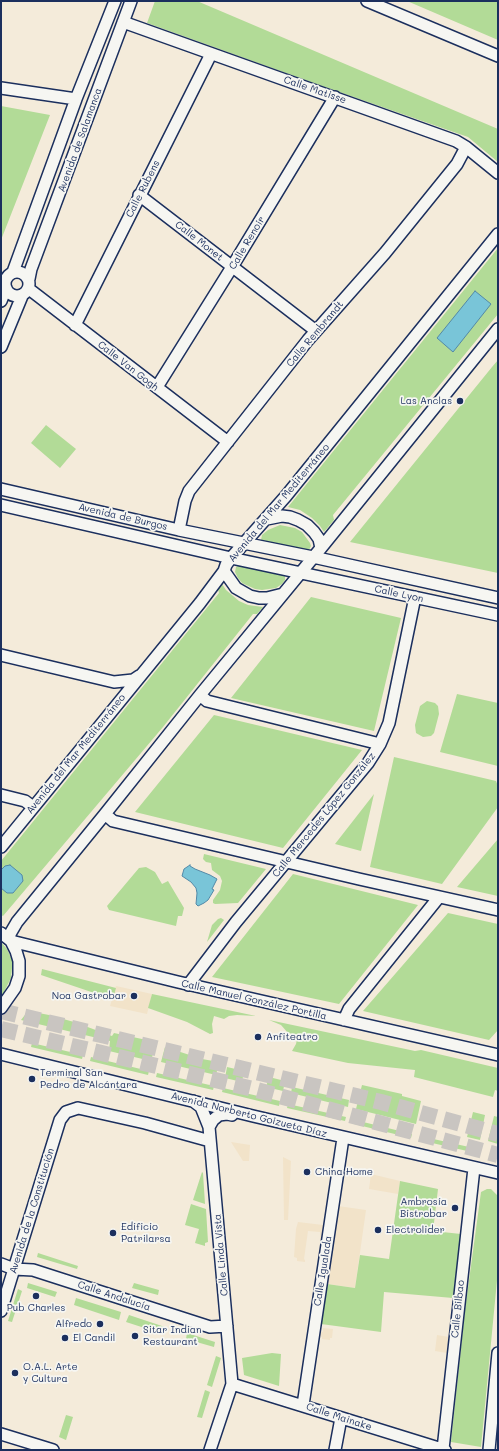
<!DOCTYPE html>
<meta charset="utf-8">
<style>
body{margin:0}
#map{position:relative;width:499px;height:1451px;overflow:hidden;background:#f4ebda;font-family:Mali,sans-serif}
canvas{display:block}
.frame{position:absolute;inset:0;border:2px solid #1b2f5e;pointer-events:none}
</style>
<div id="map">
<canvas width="499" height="1451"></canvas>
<div class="frame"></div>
</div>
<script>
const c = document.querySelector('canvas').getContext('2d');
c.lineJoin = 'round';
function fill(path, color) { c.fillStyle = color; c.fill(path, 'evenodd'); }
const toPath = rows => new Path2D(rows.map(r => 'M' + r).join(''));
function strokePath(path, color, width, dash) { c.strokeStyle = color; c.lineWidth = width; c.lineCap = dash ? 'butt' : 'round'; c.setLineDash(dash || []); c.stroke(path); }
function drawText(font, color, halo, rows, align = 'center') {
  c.font = font + ' Mali,sans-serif'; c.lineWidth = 3.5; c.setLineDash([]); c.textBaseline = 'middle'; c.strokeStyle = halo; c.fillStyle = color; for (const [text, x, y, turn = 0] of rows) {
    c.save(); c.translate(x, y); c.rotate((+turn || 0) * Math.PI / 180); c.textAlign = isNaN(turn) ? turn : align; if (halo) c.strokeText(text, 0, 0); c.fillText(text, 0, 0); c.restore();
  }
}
fill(toPath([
 [116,986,152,994,147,1014,110,1006],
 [231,1142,250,1145,249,1161,243,1161],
 [283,1157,291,1161,288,1220,284,1220],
 [371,1174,400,1181,398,1194,369,1189],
 [338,1206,366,1210,355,1288,327,1284],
 [298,1222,323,1225,321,1239,320,1239,320,1232,308,1231,304,1259,305,1260,305,1262,297,1261,297,1258,294,1257,296,1229],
 [323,1328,333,1329,332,1338,330,1338,330,1340,322,1339,322,1337,319,1336,320,1331,323,1332],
 [437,1335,449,1337,447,1353,435,1351]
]), '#f2e3c9');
fill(toPath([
 [155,1,197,1,498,129,498,162,468,137,322,86,147,23],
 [407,1,498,1,498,40],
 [1,106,50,115,1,240],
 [498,248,498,314,333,515,334,520,324,532,320,526,312,518,300,510,288,507],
 [498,360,498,573,350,542,492,367],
 [46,425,76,449,60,468,31,443],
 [280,525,295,528,302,532,310,543,311,546,309,550,307,551,263,542,261,540,262,535,268,530],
 [240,565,285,574,285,580,282,584,276,588,262,590,255,589,242,583,238,578,235,572,236,567],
 [222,584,226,590,239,601,248,605,263,607,257,614,253,614,163,727,3,916,1,915,1,861,219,593,218,589],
 [311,597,401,618,374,731,231,698],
 [457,694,498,703,498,766,440,752],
 [427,701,435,703,438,706,439,714,434,733,431,736,423,737,416,733,415,725,420,706],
 [214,715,362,750,283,848,135,812],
 [394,757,496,781,498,786,498,807,442,884,370,867],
 [374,794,361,851,335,844],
 [498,839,498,896,457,887],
 [204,854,266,869,238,903,215,904,213,903,213,900,220,890,222,881,220,876,212,870,211,863,206,862,203,859],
 [146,867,155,872,162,884,168,881,184,908,182,916,178,916,176,926,109,910,107,906,139,868],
 [293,874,418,905,339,1004,212,977],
 [448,913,498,924,498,1030,489,1040,363,1011],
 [221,918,224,920,207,942,212,925,218,919],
 [1,942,7,949,12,960,12,968,11,978,1,998],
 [42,969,116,988,114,995,113,995,112,999,41,975],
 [152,994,256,1016,237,1015,229,1016,224,1019,214,1016,212,1024,213,1033,210,1034,187,1022,148,1008],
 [28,1011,49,1015,74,1022,112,1036,114,1033,156,1042,151,1061,109,1051,110,1041,21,1020],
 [269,1020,415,1051,421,1050,498,1068,498,1091,495,1090,493,1097,414,1077,415,1070,348,1063,292,1051,296,1044,298,1035,288,1033,281,1025],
 [32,1043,83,1055,82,1059,31,1047],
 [165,1047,202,1059,219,1062,216,1075,161,1062],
 [91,1057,149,1071,148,1075,90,1061],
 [227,1067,244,1071,242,1082,225,1078],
 [157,1073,214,1086,213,1090,156,1077],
 [269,1077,285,1081,283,1091,266,1087],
 [362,1085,402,1094,402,1096,421,1101,416,1124,356,1109],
 [292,1087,349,1100,348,1107,291,1093],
 [223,1088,280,1101,279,1106,222,1092],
 [288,1104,346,1117,345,1121,287,1108],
 [473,1112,485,1115,480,1140,467,1137],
 [494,1116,498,1117,498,1144,488,1141],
 [355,1120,412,1134,411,1138,354,1124],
 [420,1136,478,1149,476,1153,419,1140],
 [202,1172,203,1173,205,1204,193,1200],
 [400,1181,438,1189,433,1231,461,1234,453,1298,384,1292,381,1332,321,1324,327,1284,355,1288,360,1255,389,1259],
 [487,1189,491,1189,498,1196,498,1270,481,1447,451,1442,465,1310,481,1192],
 [191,1204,206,1209,208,1242,205,1243,205,1246,195,1243,199,1229,185,1225],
 [38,1253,78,1266,77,1269,37,1257],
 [28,1283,57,1292,55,1297,27,1288],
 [134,1283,159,1290,158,1295,132,1288],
 [18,1289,22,1291,12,1322,8,1321],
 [76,1298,121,1312,119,1320,74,1305],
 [129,1315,168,1328,167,1331,159,1329,157,1332,126,1322],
 [187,1333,215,1342,214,1347,186,1339],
 [272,1353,281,1354,279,1386,244,1375,242,1358],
 [216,1356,221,1358,212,1387,207,1385],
 [205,1390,210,1392,202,1418,197,1417],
 [66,1415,73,1417,66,1440,59,1437]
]), '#b2db97');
const water = toPath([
 [475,291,491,304,453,352,437,338,475,291],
 [10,865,22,875,23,881,13,893,7,893,1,888,1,870,5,866,10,865],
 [190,865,190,866,195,869,210,875,217,879,212,889,214,890,208,900,204,903,198,906,196,904,197,893,196,888,191,882,182,876,184,869,190,865]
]);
fill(water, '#79c5d8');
strokePath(water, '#5389a7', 1);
strokePath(toPath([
 [1,1011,381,1102,498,1134],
 [1,1029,257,1090,498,1155]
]), '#c9c5c1', 16, [16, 8]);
const minor = toPath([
 [367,1,498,56],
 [123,22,456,141,466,147,498,173],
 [1,88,76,99],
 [139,195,316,331],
 '5 284a12 12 0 1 1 24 0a12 12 0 1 1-24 0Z',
 [13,272,76,99,115,1],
 [29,279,31,269,131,1],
 [29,289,228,442],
 [1,301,6,288],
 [75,325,211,54],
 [1,347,22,296],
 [157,387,232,267,335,97],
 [1,489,179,530,313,557,498,598],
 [1,505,231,558,498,615],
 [267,519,282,516,290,517,298,520,307,525,314,532,319,539,321,548],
 [179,530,185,501,189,491,308,340,385,253,457,164,466,147],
 [224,571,236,588,250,596,259,598,267,598,283,594],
 [1,655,114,682,133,680,139,676],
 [200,695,207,701,380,744],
 [1,795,25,801,33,807],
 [105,814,113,821,359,879,498,910],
 [1,847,200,603,224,571,226,565,231,558,286,496,498,234],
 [1,933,11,941,16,951,19,961,19,976,15,988,1,1008],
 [10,940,10,934,17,922,105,814,200,695,321,548,498,329],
 [11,941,178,982,498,1055],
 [188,985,236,922,368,763,380,744,389,723,415,597],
 [344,1020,349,1009,439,897],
 [1,1054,253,1116,498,1173],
 [193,1101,201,1107,209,1127,232,1384,210,1450],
 [209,1127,213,1120,219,1115,227,1114,232,1115],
 [1,1264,14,1269,33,1270,210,1327,227,1326],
 [1,1311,60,1120,66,1112,78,1108,145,1123,210,1141],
 [232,1384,445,1450],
 [303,1405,343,1138],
 [1,1434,53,1450],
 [443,1449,474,1168],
 [335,1450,341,1418],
 [489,1450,498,1353]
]);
strokePath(minor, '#1b2f5e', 14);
strokePath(minor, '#f6f6f2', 11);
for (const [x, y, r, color] of [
 [460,401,4,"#1b2f5e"],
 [134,996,4,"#1b2f5e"],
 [258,1037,4,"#1b2f5e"],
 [32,1079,4,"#1b2f5e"],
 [307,1172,4,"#1b2f5e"],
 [455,1208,4,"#1b2f5e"],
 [378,1230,4,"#1b2f5e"],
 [113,1233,4,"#1b2f5e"],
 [36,1296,4,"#1b2f5e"],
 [100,1324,4,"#1b2f5e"],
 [135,1336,4,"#1b2f5e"],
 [65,1338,4,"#1b2f5e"],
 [15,1373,4,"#1b2f5e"]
]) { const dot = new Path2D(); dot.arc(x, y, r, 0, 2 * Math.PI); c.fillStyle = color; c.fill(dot); strokePath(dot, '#f6f6f2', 1.5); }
drawText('10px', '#1b2f5e', '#f6f6f2', [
 ["Calle Matisse",315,90,19],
 ["Avenida de Salamanca",80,140,-70],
 ["Calle Rubens",143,189,-63],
 ["Calle Monet",199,241,38],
 ["Calle Renoir",247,243,-59],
 ["Calle Rembrandt",315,334,-50],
 ["Calle Van Gogh",128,366,38],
 ["Avenida del Mar Mediterráneo",279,503,-50],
 ["Avenida de Burgos",123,517,13],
 ["Calle Lyon",399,594,12],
 ["Avenida del Mar Mediterráneo",76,754,-51],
 ["Calle Mercedes López González",324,815,-51],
 ["Calle Manuel González Portilla",254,1000,13],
 ["Avenida Norberto Goizueta Díaz",249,1115,14],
 ["Avenida de la Constitución",32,1211,-73],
 ["Calle Linda Vista",221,1255,-95],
 ["Calle Igualada",323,1271,-81],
 ["Calle Andalucía",114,1296,18],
 ["Calle Bilbao",458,1309,-84],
 ["Calle Mainake",339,1417,18]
]);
drawText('10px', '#1b2f5e', '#f6f6f2', [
 ["Las Anclas",452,401,"right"],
 ["Noa Gastrobar",126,996,"right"],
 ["Anfiteatro",266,1037],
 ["Terminal San",40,1073],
 ["Pedro de Alcántara",40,1085],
 ["China Home",315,1172],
 ["Ambrosía",447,1202,"right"],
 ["Bistrobar",447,1214,"right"],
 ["Edificio",121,1227],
 ["Patrilarsa",121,1239],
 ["Electrolider",386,1230],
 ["Pub Charles",36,1308,"center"],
 ["Alfredo",92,1324,"right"],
 ["Sitar Indian",143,1330],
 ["Restaurant",143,1342],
 ["El Candil",73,1338],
 ["O.A.L. Arte",23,1367],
 ["y Cultura",23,1379]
], 'left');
</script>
